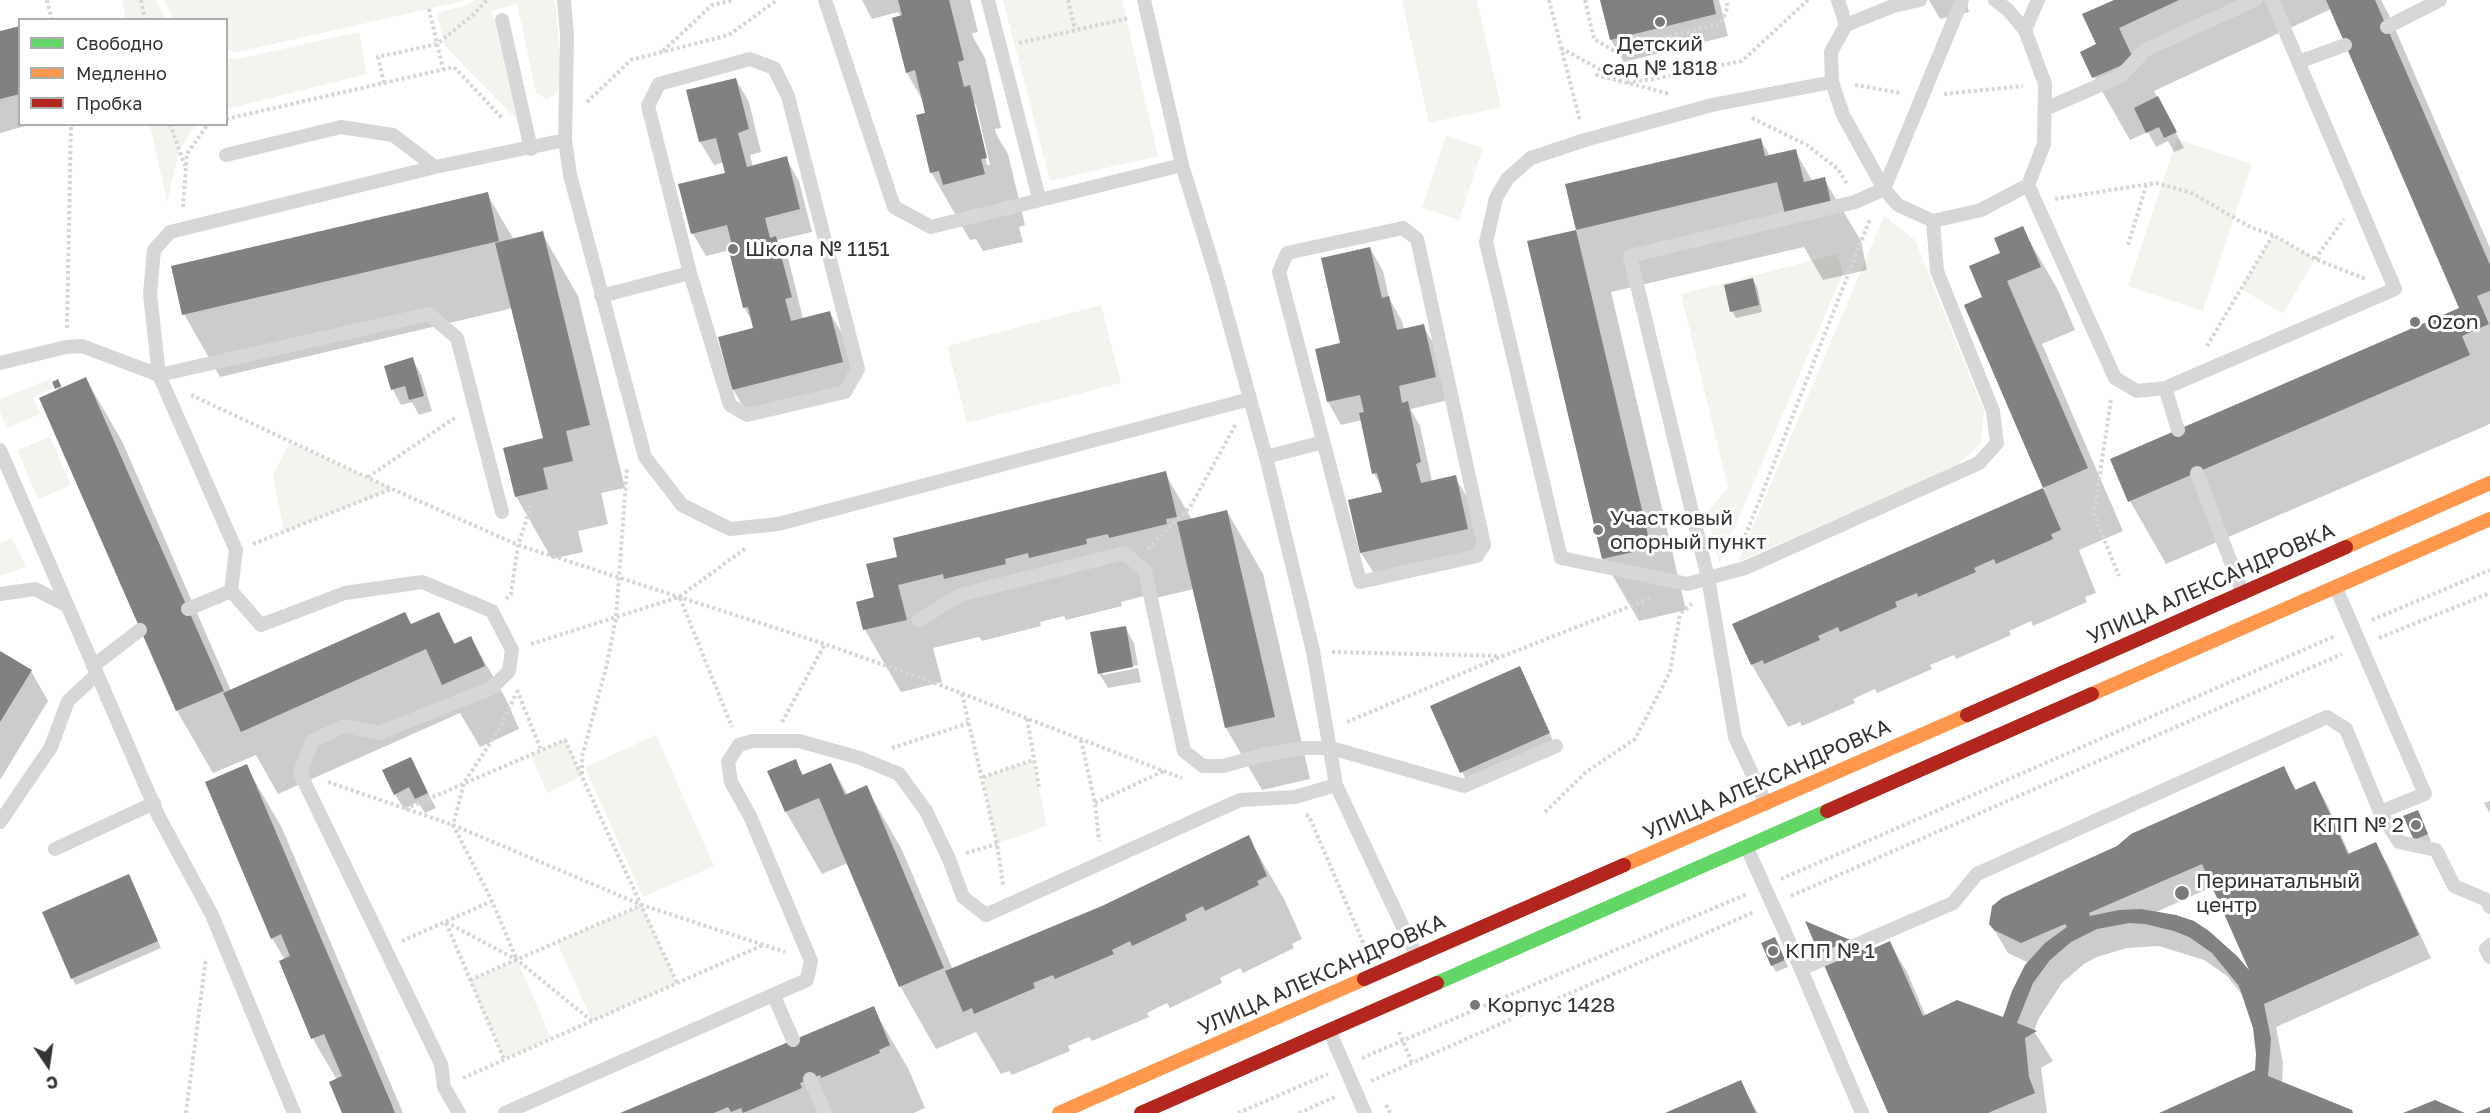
<!DOCTYPE html>
<meta charset="utf-8">
<style>
body{margin:0}
#map{position:relative;width:2490px;height:1113px;overflow:hidden;background:#fff;font-family:"Golos Text",sans-serif}
canvas{display:block}
.legend{position:absolute;left:18px;top:18px;width:210px;height:108px;box-sizing:border-box;background:#fff;border:2px solid #adadad;margin:0;padding:8px 10px;list-style:none;font-size:18px;color:#333}
.legend li{display:flex;align-items:center;gap:12px;height:30px}
.legend b{width:30px;border:2px solid #adadad}
.north{position:absolute;left:18px;top:1035px;width:60px;height:60px;-webkit-text-stroke:4px #fff;paint-order:stroke;rotate:167deg;font-size:16px;font-weight:700;line-height:24px;text-align:center;color:#333}
.north::after{content:'';display:block;margin:auto;width:21px;height:27px;background:#333;clip-path:polygon(50% 0,100% 100%,50% 72%,0 100%)}
</style>
<div id="map">
<canvas width="2490" height="1113"></canvas>
<ul class="legend">
<li><b style="height:8px;background:#63d668"></b>Свободно</li>
<li><b style="height:8px;background:#ff974d"></b>Медленно</li>
<li><b style="height:8px;background:#b3261e"></b>Пробка</li>
</ul>
<div class="north">С</div>
</div>
<script>
const c = document.querySelector('canvas').getContext('2d');
c.lineJoin = 'round';
function fill(path, color) { c.fillStyle = color; c.fill(path, 'evenodd'); }
const toPath = rows => new Path2D(rows.map(r => 'M' + r).join(''));
function strokePath(path, color, width, dash) { c.strokeStyle = color; c.lineWidth = width; c.lineCap = dash ? 'butt' : 'round'; c.setLineDash(dash || []); c.stroke(path); }
function drawText(font, color, halo, rows, align = 'center') {
  c.font = font + ' "Golos Text",sans-serif'; c.lineWidth = 6; c.setLineDash([]); c.textBaseline = 'middle'; c.strokeStyle = halo; c.fillStyle = color; for (const [text, x, y, turn = 0] of rows) {
    c.save(); c.translate(x, y); c.rotate((+turn || 0) * Math.PI / 180); c.textAlign = isNaN(turn) ? turn : align; if (halo) c.strokeText(text, 0, 0); c.fillText(text, 0, 0); c.restore();
  }
}
fill(toPath([
 [122,0,155,0,166,19,126,19],
 [164,0,468,0,238,52,227,50,226,20,174,19],
 [474,0,555,0,562,78,557,93,547,99,536,93,517,4,492,10,517,120,445,46,437,13,467,5],
 [1003,0,1122,0,1158,156,1050,181],
 [1402,0,1477,0,1501,107,1429,123],
 [359,32,367,74,227,109,227,58,237,59],
 [150,125,195,125,179,151,167,202],
 [1446,136,1483,148,1459,220,1422,208],
 [2177,139,2252,164,2203,311,2128,286],
 [1884,216,1915,240,1984,411,1981,444,1954,467,1738,562],
 [2273,235,2315,259,2283,314,2241,289],
 [1837,254,1843,273,1719,564,1707,512,1728,488,1681,294],
 [1101,305,1121,383,967,423,947,346],
 [50,379,53,388,33,397,40,414,7,428,0,412,0,399],
 [50,437,71,485,38,499,17,450],
 [290,442,367,478,392,489,284,532,273,475],
 [12,538,26,567,0,576,0,543],
 [656,735,714,866,643,897,585,767],
 [565,740,582,776,547,793,531,755],
 [1033,760,1047,826,997,844,983,777],
 [642,905,677,983,592,1021,557,942],
 [517,960,551,1038,504,1059,470,980]
]), '#f1f5ed');
fill(toPath([
 [862,0,970,0,978,32,972,33,974,39,985,58,1001,128,995,129,997,136,1008,154,1025,225,1019,227,1023,242,983,251,976,239,970,240,931,172,927,114,924,103,907,73,901,17,898,12,872,19],
 [972,100,976,105,990,165,987,165],
 [1601,0,1719,0,1728,36,1624,62,1611,40],
 [1896,0,1966,0,1969,12,1940,19,1929,0,1900,7],
 [2116,0,2381,0,2389,15,2490,248,2490,424,2166,564,2130,501,2112,460,2461,309,2331,9,2154,91,2184,148,2174,152,2168,141,2156,147,2148,132,2130,140,2094,77,2082,52,2098,45],
 [20,28,20,124,33,124,0,133,0,33],
 [736,79,749,102,761,152,750,155,753,167,786,158,799,181,812,232,777,240,789,261,803,319,830,313,843,335,855,385,746,412,733,389,755,329,753,323,744,307,730,250,706,256,693,234,680,185,727,174,724,162,714,165,700,142,688,91],
 [1760,139,1770,156,1795,151,1813,182,1824,179,1861,241,1867,270,1823,280,1804,247,1611,292,1686,610,1639,621,1603,559,1528,243,1577,231,1567,185],
 [487,194,514,240,542,233,578,296,625,488,601,493,608,524,578,531,583,552,552,559,516,496,545,439,513,308,220,377,184,314],
 [2022,228,2058,290,2075,330,2042,344,2123,531,2079,550,2096,593,2085,597,2087,602,2033,626,2031,621,2009,631,2011,635,1956,659,1954,655,1930,665,1932,669,1877,693,1875,689,1853,699,1855,703,1802,726,1800,722,1788,727,1752,665,1734,625,2045,489,1966,305,1984,297,2002,254],
 [1370,248,1383,271,1389,298,1402,321,1404,330,1423,326,1436,348,1448,400,1411,409,1411,410,1420,426,1432,481,1455,477,1468,499,1480,552,1375,575,1361,553,1350,501,1384,494,1382,488,1374,473,1362,420,1341,425,1328,402,1316,350,1342,344],
 [1753,280,1757,287,1762,312,1736,318,1732,311],
 [412,359,421,374,432,411,419,415,412,402,401,405,393,390,386,367],
 [86,379,122,441,231,691,411,626,439,614,456,645,471,638,507,701,519,729,480,747,460,713,278,794,256,755,213,773,177,711,41,399,58,391,54,382,58,381,63,389],
 [1165,473,1192,520,1227,511,1263,574,1310,779,1262,790,1226,728,1194,589,1147,600,1144,596,1121,602,1122,606,1066,620,1064,616,1040,622,1041,626,982,641,979,637,933,648,942,682,901,692,865,630,876,598,899,558],
 [1125,627,1134,643,1138,665,1103,671,1103,675,1138,668,1141,682,1108,688,1099,673],
 [0,653,31,671,48,701,0,780],
 [1523,675,1553,741,1466,780,1432,707],
 [410,759,436,808,425,813,418,802,404,809,395,794],
 [795,761,804,776,831,765,848,795,866,787,902,850,953,970,1103,907,1248,837,1284,899,1302,939,1292,944,1294,948,1243,973,1240,968,1220,978,1222,983,1170,1008,1167,1003,1147,1013,1149,1017,1092,1041,1089,1037,1068,1046,1070,1051,1012,1075,1009,1071,1001,1074,976,1032,936,1049,900,986,848,863,822,874,786,812,769,771],
 [246,766,282,828,403,1113,344,1113,337,1080,313,1039,281,962,285,960,272,938],
 [2283,768,2297,791,2315,783,2328,806,2350,855,2376,844,2389,867,2431,958,2276,1027,2283,1063,2282,1083,2352,1113,2163,1113,2256,1071,2258,1054,2254,1027,2244,997,2227,976,2204,960,2159,946,2127,948,2097,957,2084,964,2062,983,2039,1018,2034,1031,2053,1061,2041,1068,2047,1113,1890,1113,1872,951,1890,943,1907,972,1926,1017,2006,1021,2029,963,2008,953,1990,923,2118,848],
 [2212,887,2252,975,2154,913],
 [2490,801,2490,813,2484,803],
 [2421,818,2431,841,2419,846,2415,839],
 [133,883,161,948,76,985,72,978],
 [1779,946,1788,967,1776,972,1772,965],
 [873,1008,909,1070,925,1108,914,1113,624,1113],
 [1740,1082,1758,1113,1669,1113]
]), '#0003');
fill(toPath([
 [898,0,949,0,964,60,958,62,964,87,970,85,987,158,981,159,985,174,943,185,939,171,930,173,916,115,925,113,915,70,906,73,892,18,902,15],
 [1600,0,1713,0,1716,14,1610,40],
 [2114,0,2179,0,2119,28,2134,60,2092,78,2080,52,2096,44,2082,14],
 [2326,0,2375,0,2490,265,2490,291,2477,296,2489,324,2462,336,2470,355,2128,502,2110,459,2459,308],
 [20,26,20,94,0,99,0,31],
 [736,78,749,129,738,133,747,167,787,156,800,209,765,218,770,238,776,236,792,297,785,299,791,321,830,311,843,362,732,390,718,337,753,328,748,307,743,308,728,247,732,245,727,225,691,234,678,184,725,173,716,138,699,142,686,90],
 [2158,96,2177,132,2164,138,2159,127,2146,133,2134,108],
 [1761,138,1765,156,1796,149,1804,182,1825,177,1832,207,1786,218,1777,182,1576,230,1651,548,1602,559,1527,241,1576,230,1565,184],
 [488,192,499,241,182,315,171,266],
 [2023,226,2041,267,2007,281,2088,468,2043,488,1964,305,1982,297,1969,266,2000,253,1994,238],
 [543,231,590,425,566,431,573,461,543,468,548,489,515,497,503,448,543,438,495,243],
 [1370,247,1382,298,1389,296,1397,330,1424,324,1436,377,1399,386,1402,403,1408,401,1421,462,1416,464,1421,483,1456,475,1468,529,1360,553,1348,500,1382,492,1377,473,1372,474,1359,413,1364,412,1360,395,1327,402,1315,349,1340,343,1321,258],
 [1753,278,1759,305,1730,312,1724,285],
 [413,357,424,396,409,400,405,386,391,390,384,366],
 [86,377,224,691,176,711,39,398],
 [58,379,61,386,55,389,52,382],
 [1166,471,1177,517,1166,519,1167,524,1109,538,1108,534,1086,539,1087,544,1029,558,1028,553,1005,559,1006,564,944,579,943,574,898,585,907,620,863,630,856,602,874,597,866,564,897,557,893,538],
 [2043,488,2061,530,2051,534,2053,539,1996,564,1994,559,1974,568,1976,572,1918,597,1917,593,1895,602,1897,607,1840,632,1838,627,1818,636,1820,640,1764,664,1763,660,1751,665,1732,624],
 [1227,510,1275,717,1225,728,1177,522],
 [405,612,411,624,439,612,454,644,471,636,485,666,442,685,426,649,241,732,223,693],
 [1126,626,1133,667,1098,674,1090,632],
 [0,651,32,670,0,722],
 [1520,666,1550,733,1460,773,1430,706],
 [411,757,428,793,415,799,409,787,394,795,382,770],
 [796,759,802,775,831,763,845,795,867,785,944,968,899,987,819,798,785,812,767,771],
 [247,764,391,1103,395,1113,342,1113,329,1082,342,1076,324,1034,311,1039,279,961,290,956,281,934,271,939,205,782],
 [2284,766,2295,790,2315,781,2348,854,2376,842,2419,935,2264,1004,2271,1039,2268,1076,2352,1110,2353,1113,2159,1113,2255,1070,2256,1054,2253,1028,2239,986,2212,953,2189,937,2174,931,2145,924,2129,923,2097,929,2071,942,2050,960,2033,983,2017,1023,2037,1031,2025,1038,2029,1077,2035,1093,1988,1113,1888,1113,1805,921,1872,949,1890,941,1923,1016,1957,1000,2003,1017,2012,991,2025,965,2045,943,2067,927,2065,924,2021,943,1994,930,1989,924,1992,906,2002,898,2117,846,2131,834],
 [2202,864,2249,970,2237,956,2209,931,2194,921,2176,915,2141,909,2119,910,2090,916,2089,913],
 [2418,810,2428,834,2414,840,2403,816],
 [1249,835,1267,876,1257,881,1259,885,1205,911,1203,906,1185,915,1187,920,1132,946,1130,941,1112,950,1114,954,1055,979,1053,975,1033,983,1035,988,974,1014,972,1008,963,1012,945,971,1102,906],
 [129,874,158,941,71,979,42,912],
 [1775,937,1785,960,1771,966,1761,943],
 [874,1006,890,1045,879,1050,880,1053,821,1078,820,1075,800,1083,802,1088,743,1113,741,1108,731,1112,728,1107,714,1113,620,1113],
 [1741,1080,1756,1113,1665,1113],
 [2435,1100,2465,1113,2403,1113],
 [2490,1107,2490,1113,2475,1113]
]), '#818181');
strokePath(toPath([
 [47,0,52,20],
 [141,0,145,20],
 [1068,0,1075,29],
 [1549,0,1580,121],
 [1585,0,1594,39,1613,50,1720,24,1728,7,1726,0],
 [429,9,443,69],
 [1019,43,1129,18],
 [1561,48,1623,82,1597,75,1670,94],
 [663,51,712,5,734,0],
 [1627,82,1653,79,1742,61,1808,0],
 [384,83,378,57,437,44,473,15,487,0],
 [1855,85,1901,93],
 [1944,94,2023,86],
 [587,102,631,60,729,35,777,0],
 [1752,118,1807,145,1838,169,1847,184],
 [226,119,454,67,502,118],
 [170,124,185,166],
 [2055,199,2156,183,2192,193,2250,227,2273,235,2315,259,2366,279],
 [183,207,187,154,208,124],
 [2128,245,2146,186],
 [2315,259,2344,219],
 [67,328,71,124],
 [2207,346,2273,235],
 [191,395,392,489,518,545,825,644,932,682,1182,778],
 [2111,400,2094,514,2119,576],
 [368,477,456,417],
 [253,544,391,489],
 [1741,547,1870,219],
 [1148,549,1190,507,1236,424],
 [680,598,732,727],
 [506,599,511,594,518,545,531,506],
 [2372,620,2490,570],
 [2379,638,2490,593],
 [531,644,679,597,746,548],
 [1332,652,1499,656],
 [517,690,541,750],
 [962,694,997,844,1003,885],
 [515,696,500,728,464,783,453,825,492,901,517,960],
 [1027,719,1039,787],
 [782,722,825,644],
 [1347,722,1503,656,1651,598],
 [1081,740,1095,803,1099,841],
 [892,748,969,723],
 [582,774,582,757,606,668,616,618,627,468],
 [983,777,1033,760],
 [328,782,453,825,642,905,785,952],
 [1095,803,1164,771],
 [405,809,565,740,677,983],
 [1545,812,1586,772,1635,739,1670,672,1680,614,1692,604],
 [1306,815,1309,816,1365,947],
 [966,853,997,844],
 [1781,879,2335,636],
 [1791,896,2342,654],
 [446,922,517,960,592,1021],
 [446,923,504,1059],
 [402,941,492,901],
 [470,980,642,905],
 [1399,1032,1412,1063],
 [1362,1058,1747,894],
 [463,1078,763,945],
 [1371,1081,1754,912],
 [1386,1105,1390,1113],
 [186,1113,206,958],
 [1238,1113,1328,1074],
 [1299,1113,1337,1096]
]), '#d6d6d6', 4, [3, 3]);
strokePath(toPath([
 [564,0,567,35,565,140,570,175,645,457,682,505,730,529,778,524,1250,399],
 [825,0,894,207,931,227,1182,165],
 [988,0,1039,198],
 [1144,0,1182,165,1216,275,1266,457,1313,651,1336,785,1417,957],
 [502,20,531,149],
 [1846,25,1893,6,1920,0],
 [2387,27,2440,0],
 [2025,30,2038,0],
 [750,59,774,68,788,96,858,369,845,392,747,415,730,405,690,273,648,106,659,84,750,59],
 [2298,62,2345,45],
 [1832,82,1843,115,1884,189,1855,202,1630,256,1708,578,1745,568,1979,463,1997,443,1993,411,1937,271,1933,221,1981,210,2028,185,2044,144,2045,84,2025,30,2008,10,1995,0],
 [2045,109,2121,76,2145,50,2255,0],
 [226,155,341,127,393,135,435,167],
 [2028,185,2115,378,2137,391,2165,388,2395,289,2272,0],
 [1933,221,1898,205,1884,189,1962,0],
 [1403,228,1417,239,1484,545,1477,556,1360,582,1279,272,1287,253,1403,228],
 [601,296,690,273],
 [0,363,66,347,82,346,159,375,236,550,231,591,261,625,345,593,422,582,492,611,512,650,509,671,492,688,379,733,344,726,312,741,300,773,441,1064,444,1087,459,1113],
 [2165,388,2178,430],
 [0,450,159,817,212,915,294,1113],
 [1266,457,1323,442],
 [2197,473,2243,594],
 [502,512,457,338,429,314,159,375,150,294,154,250,170,232,435,167,565,140],
 [2336,588,2425,794,2380,812],
 [0,594,35,589,66,605],
 [188,609,231,591],
 [919,620,960,595,1124,553,1145,571,1184,751,1203,766,1223,766,1263,755,1303,748,1331,748,1464,786,1556,746],
 [93,666,140,630],
 [1766,804,1735,737,1708,578,1688,584,1561,558,1486,242,1496,198,1507,179,1531,158,1585,140,1712,105,1832,82,1831,52,1846,25,1838,0],
 [0,822,51,747,68,701,97,674],
 [1747,848,1785,932,1862,1113],
 [55,849,154,803],
 [2490,945,2486,949,2490,957],
 [1801,969,1953,903,1977,874,2327,717,2346,729,2380,812,2399,842,2436,850,2454,886,2487,900,2490,907],
 [774,996,793,1040],
 [1329,1030,1365,1113],
 [810,1079,825,1113],
 [505,1113,807,980,811,961,750,816,731,782,728,762,739,745,752,741,799,741,860,758,899,774,926,811,949,859,963,897,986,915,1240,800,1295,797,1336,785]
]), '#d7d7d7', 14);
strokePath(toPath([
 [1437,983,1827,811]
]), '#63d668', 14);
strokePath(toPath([
 [2346,547,2490,483],
 [2092,694,2490,519],
 [1624,865,1967,715],
 [1059,1113,1364,979]
]), '#ff974d', 14);
strokePath(toPath([
 [1967,715,2346,547],
 [1827,811,2092,694],
 [1364,979,1624,865],
 [1141,1113,1437,983]
]), '#b3261e', 14);
for (const [x, y, r, color] of [
 [1660,22,6,"#7a7a7a"],
 [733,249,6,"#7a7a7a"],
 [2415,322,6,"#7a7a7a"],
 [1598,530,6,"#7a7a7a"],
 [2416,825,6,"#7a7a7a"],
 [2182,893,8,"#7a7a7a"],
 [1773,951,6,"#7a7a7a"],
 [1475,1005,6,"#7a7a7a"]
]) { const dot = new Path2D(); dot.arc(x, y, r, 0, 2 * Math.PI); c.fillStyle = color; c.fill(dot); strokePath(dot, '#fff', 2); }
drawText('21px', '#333', '#fff', [
 ["Детский",1660,44,"center"],
 ["сад № 1818",1660,68,"center"],
 ["Школа № 1151",745,249],
 ["Ozon",2427,322],
 ["Участковый",1610,518],
 ["опорный пункт",1610,542],
 ["КПП № 2",2404,825,"right"],
 ["Перинатальный",2196,881],
 ["центр",2196,905],
 ["КПП № 1",1785,951],
 ["Корпус 1428",1487,1005]
], 'left');
drawText('21px', '#333', '#fff', [
 ["УЛИЦА АЛЕКСАНДРОВКА",2211,584,-24],
 ["УЛИЦА АЛЕКСАНДРОВКА",1767,780,-24],
 ["УЛИЦА АЛЕКСАНДРОВКА",1322,975,-24]
]);
</script>
